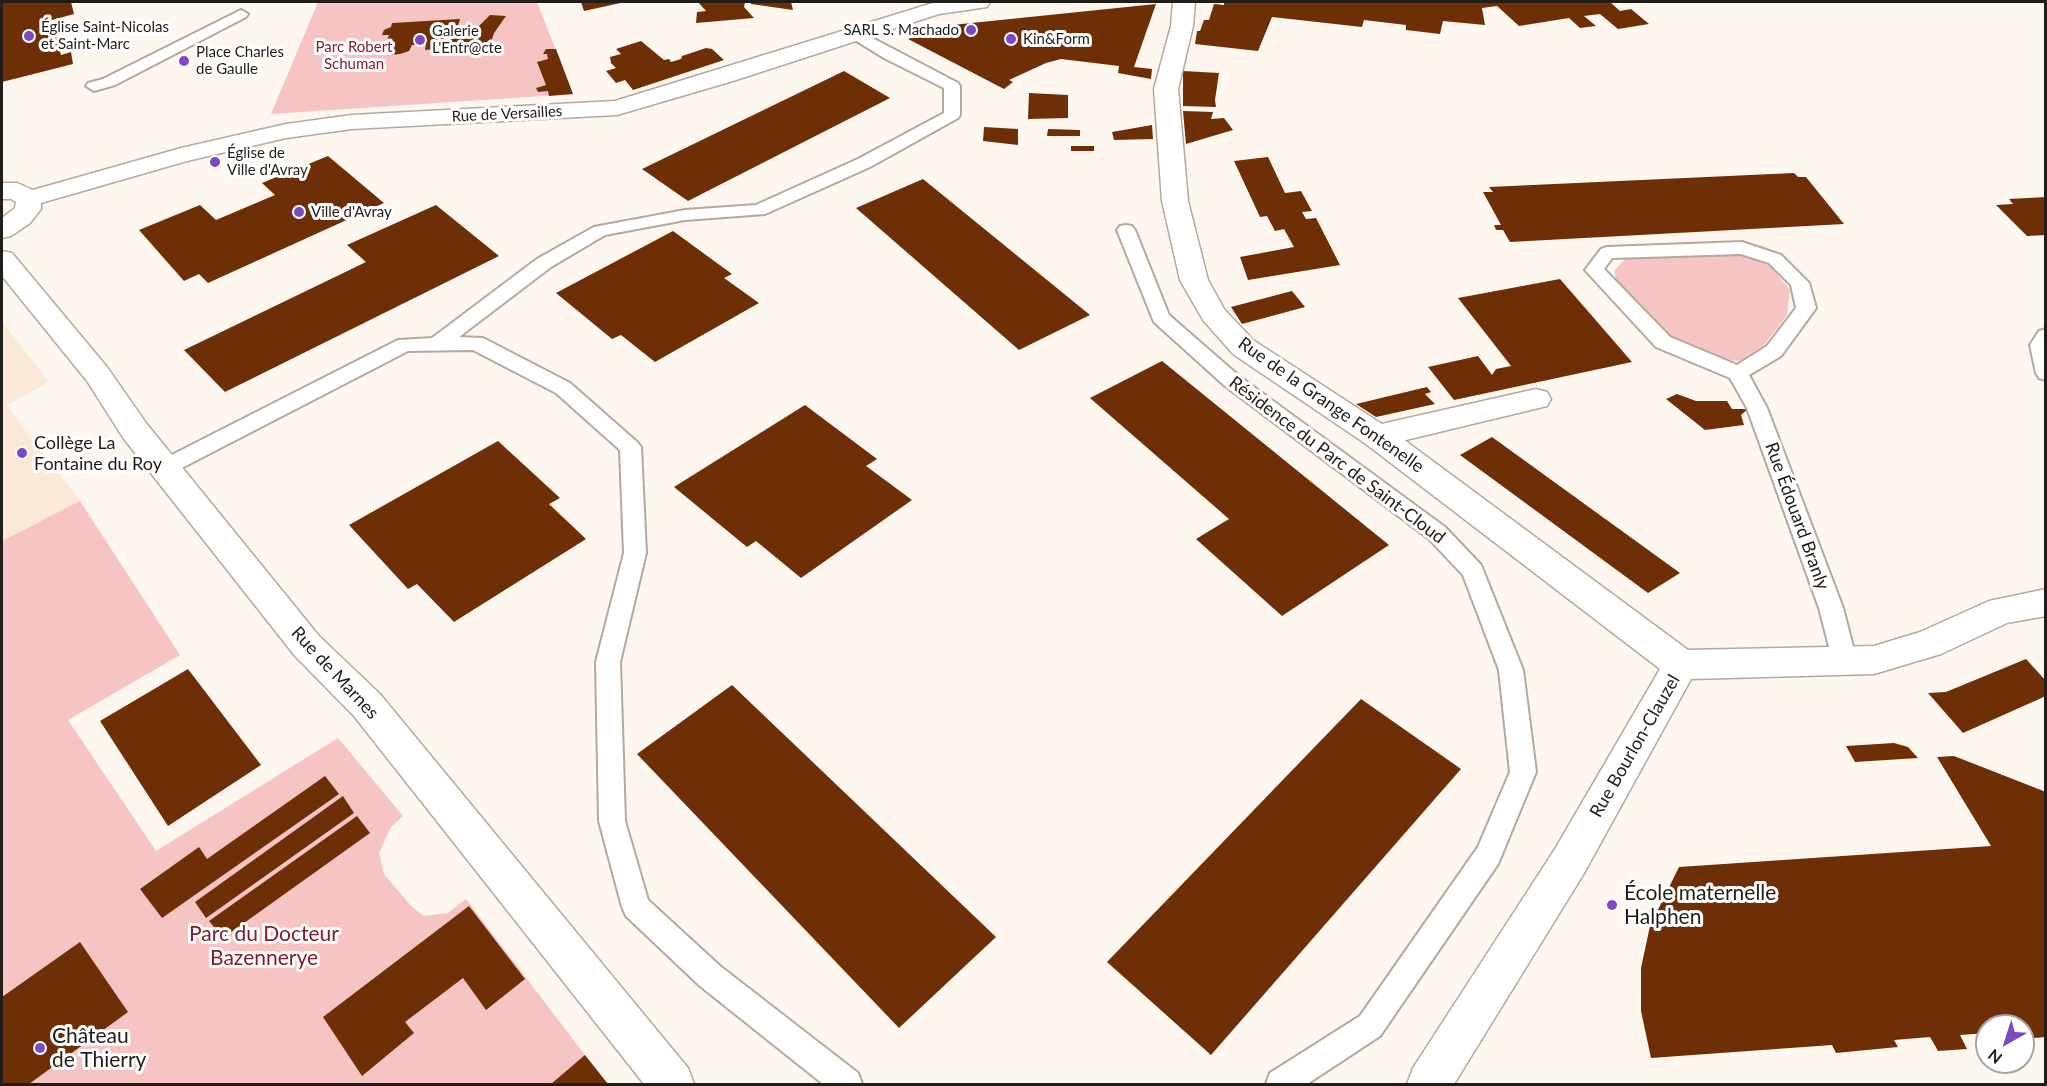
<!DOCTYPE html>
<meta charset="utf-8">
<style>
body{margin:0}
#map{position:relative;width:2047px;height:1086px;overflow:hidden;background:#fef7ef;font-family:Lato,sans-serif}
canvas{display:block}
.frame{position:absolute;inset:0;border:3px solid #211d19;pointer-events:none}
.north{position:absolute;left:1975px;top:1014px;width:60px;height:60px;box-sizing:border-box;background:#fff;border:2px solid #a6a5a3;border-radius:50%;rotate:219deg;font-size:16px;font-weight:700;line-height:24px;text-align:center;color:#211d19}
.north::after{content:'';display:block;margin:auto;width:21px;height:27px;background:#7c49c1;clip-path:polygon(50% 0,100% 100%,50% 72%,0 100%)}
</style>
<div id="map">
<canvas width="2047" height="1086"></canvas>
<div class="frame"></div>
<div class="north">N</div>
</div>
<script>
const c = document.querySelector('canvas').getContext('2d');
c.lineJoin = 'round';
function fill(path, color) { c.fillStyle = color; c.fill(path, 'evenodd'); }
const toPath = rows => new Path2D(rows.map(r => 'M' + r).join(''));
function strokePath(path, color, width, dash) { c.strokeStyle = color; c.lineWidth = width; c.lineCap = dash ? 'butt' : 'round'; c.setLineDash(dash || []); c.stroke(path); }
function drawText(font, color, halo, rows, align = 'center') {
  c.font = font + ' Lato,sans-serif'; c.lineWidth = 6; c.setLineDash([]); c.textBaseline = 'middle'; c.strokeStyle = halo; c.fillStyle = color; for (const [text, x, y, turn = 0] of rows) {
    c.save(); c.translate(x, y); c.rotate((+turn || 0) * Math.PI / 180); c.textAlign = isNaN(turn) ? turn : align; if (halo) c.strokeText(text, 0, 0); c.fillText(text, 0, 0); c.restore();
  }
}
fill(toPath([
 [2,321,49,382,7,405,80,501,2,541]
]), '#fae9d6');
fill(toPath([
 [318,2,537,2,573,94,271,114],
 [1746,255,1771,267,1790,290,1787,315,1764,345,1739,361,1718,360,1676,341,1618,285,1614,271,1626,258],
 [80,501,180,655,68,720,156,851,338,738,403,816,391,827,379,853,384,874,411,906,424,916,448,913,466,899,607,1084,2,1084,2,541]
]), '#f5c4c3');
fill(toPath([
 [2,2,71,2,74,14,52,20,61,55,71,52,73,64,2,82],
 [581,2,625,2,584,11],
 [698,2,745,2,744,7,754,18,696,23,697,12,706,11],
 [751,2,791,2,793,10,751,4],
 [1224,2,1610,2,1620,11,1631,9,1649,24,1618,29,1600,14,1584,16,1596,26,1580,28,1569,18,1519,26,1497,6,1482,8,1485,25,1443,21,1440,34,1406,30,1406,25,1364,20,1362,27,1272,17,1258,51,1195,44,1197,31,1200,31,1204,20,1209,20,1214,4,1224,5],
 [1156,4,1134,67,1152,69,1151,79,1118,73,1119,66,1061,59,1046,63,1009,80,1013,82,1004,89,908,39,952,25],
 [490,15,506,16,494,33,490,46,468,47,469,45,425,50,426,44,412,45,409,51,400,54,389,55,387,52,382,52,389,35,382,35,384,30,391,27,392,23,460,19,457,29,478,27],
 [641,41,664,60,669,59,671,62,681,59,682,56,706,48,712,49,724,60,633,90,625,80,616,83,606,71,616,68,611,63,610,57,621,54,616,49],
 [546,49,556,49,573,94,549,96,548,91,538,92,536,88,546,85,537,62,548,59,547,54,543,54],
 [844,71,890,98,688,201,642,169],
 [1183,71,1219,73,1215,100,1216,107,1183,106],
 [1029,93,1068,95,1068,118,1028,119],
 [1183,111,1213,112,1211,119,1224,118,1233,130,1186,144],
 [1152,125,1153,139,1114,140,1112,132],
 [984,127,1018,129,1018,145,983,141],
 [1048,129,1080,130,1080,136,1047,136],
 [1071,146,1094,146,1094,151,1071,151],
 [328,156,384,203,208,283,199,274,184,281,139,230,200,205,216,220,275,195,262,183],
 [1268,157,1285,193,1301,191,1312,211,1302,212,1306,219,1316,218,1340,265,1248,280,1240,257,1294,247,1284,229,1275,231,1267,216,1260,217,1234,161],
 [1794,173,1798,177,1806,177,1844,224,1510,242,1503,230,1496,230,1494,225,1501,225,1483,192,1493,192,1489,187],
 [923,179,1090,315,1019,350,856,208],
 [2046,197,2046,235,2027,236,1996,205,2013,204,2009,199],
 [436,205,499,256,225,392,184,350,366,262,347,245],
 [673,231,732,274,724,278,759,303,655,362,621,335,612,339,556,293],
 [1560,279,1632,362,1454,400,1428,367,1478,356,1492,375,1496,369,1511,366,1458,298],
 [1292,291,1305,307,1242,324,1231,307],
 [1162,361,1389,545,1282,616,1196,539,1229,519,1090,398],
 [1427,387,1431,392,1425,394,1435,404,1376,417,1356,404],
 [1677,394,1696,401,1727,401,1732,409,1748,409,1741,415,1744,425,1705,430,1666,399],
 [805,405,877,459,866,466,912,500,801,578,756,541,747,547,674,487],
 [1492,437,1680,573,1648,593,1460,455],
 [498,441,560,498,549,504,586,539,454,622,417,584,408,589,349,525],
 [2026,659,2046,681,2046,696,1963,733,1928,693,1946,692],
 [188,669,261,765,168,826,100,721],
 [732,685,996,937,899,1028,637,754],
 [1361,699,1461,769,1211,1055,1107,962],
 [1894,743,1908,747,1918,758,1855,762,1846,746],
 [1954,756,2046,792,2046,1037,2023,1039,2023,1026,1987,1026,1987,1033,1960,1035,1967,1049,1938,1051,1930,1037,1894,1040,1898,1047,1836,1053,1832,1045,1651,1058,1641,1011,1641,968,1650,926,1679,867,1991,846,1937,757],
 [325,776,339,794,162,918,140,889,199,847,207,859],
 [343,796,354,813,206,918,195,902],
 [357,816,370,833,223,938,209,921],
 [469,906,525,979,486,1010,463,978,405,1022,414,1033,362,1076,323,1017],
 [80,942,128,1012,29,1084,2,1084,2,997],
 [585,1055,608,1084,551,1084]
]), '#6e2e06');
const service = toPath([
 [241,10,248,14,246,17,115,85,94,91,86,86,88,83,103,79,241,10],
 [855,29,958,83,960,86,960,115,958,118,870,167,765,214,685,220,605,235,551,267,459,337,483,338,570,383,637,442,641,447,646,553,620,662,625,821,648,900,720,966,858,1073,862,1084,823,1084,700,986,626,916,622,907,599,821,596,662,624,553,620,450,556,393,473,350,408,351,172,473,164,476,156,473,153,468,156,463,398,340,432,338,537,259,594,227,685,210,756,205,858,159,944,113,944,88,884,58,850,37,847,34,855,29],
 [1126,225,1132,226,1135,230,1169,315,1239,376,1445,527,1481,565,1523,670,1536,772,1498,864,1380,1036,1307,1084,1266,1084,1270,1073,1360,1016,1478,847,1510,772,1499,670,1463,575,1429,539,1225,386,1154,322,1117,230,1120,226,1126,225],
 [1742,242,1781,255,1809,283,1816,308,1781,356,1749,375,1767,408,1843,608,1857,662,1854,669,1845,672,1836,669,1833,662,1819,608,1747,408,1730,378,1656,347,1585,270,1601,249,1607,247,1742,242],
 [1741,254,1769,263,1791,285,1796,308,1767,346,1737,365,1670,337,1604,269,1612,258,1741,254],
 [2046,329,2046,380,2039,378,2036,373,2030,345,2039,331,2046,329]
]);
const minor = toPath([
 [1536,389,1547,392,1551,399,1547,406,1377,447,1366,444,1362,436,1366,428,1377,425,1536,389]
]);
const tertiary = toPath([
 [1173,2,1195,2,1193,26,1178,89,1188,201,1208,280,1224,309,1253,340,1388,428,1688,650,1874,646,1920,632,1989,601,2046,589,2046,616,2007,623,1941,654,1874,674,1691,679,1583,875,1454,1084,1407,1084,1413,1068,1555,849,1660,669,1366,444,1233,354,1203,320,1180,280,1162,201,1154,89,1171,26,1173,2]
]);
const secondary = toPath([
 [936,2,990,2,987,7,939,14,733,81,617,115,352,129,286,138,187,161,41,203,41,209,30,223,11,236,2,238,2,218,15,208,16,202,11,199,2,199,2,183,17,183,33,190,181,148,286,124,352,115,615,101,936,2],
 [2,251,12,253,107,367,146,423,319,636,380,694,688,1068,694,1084,644,1084,354,716,295,656,124,439,87,381,2,276,2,251]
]);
strokePath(service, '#b4a99c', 4);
strokePath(minor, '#b4a99c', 3);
strokePath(tertiary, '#b4a99c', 3);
strokePath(secondary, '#b4a99c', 3);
fill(service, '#fff');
fill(minor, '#fff');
fill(tertiary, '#fff');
fill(secondary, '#fff');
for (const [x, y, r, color] of [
 [971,30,6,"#7c49c1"],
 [29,36,6,"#7c49c1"],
 [1011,39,6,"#7c49c1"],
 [420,40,6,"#7c49c1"],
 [184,61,6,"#7c49c1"],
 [215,162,6,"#7c49c1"],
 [299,212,6,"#7c49c1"],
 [22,453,6,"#7c49c1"],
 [1612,905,6,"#7c49c1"],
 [40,1048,6,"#7c49c1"]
]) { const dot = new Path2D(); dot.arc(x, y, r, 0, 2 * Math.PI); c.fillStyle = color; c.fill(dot); strokePath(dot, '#fff', 2); }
drawText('15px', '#211d19', '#fff', [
 ["Église Saint-Nicolas",41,27],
 ["et Saint-Marc",41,44],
 ["SARL S. Machado",959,30,"right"],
 ["Galerie",432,31],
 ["L'Entr@cte",432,48],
 ["Kin&Form",1023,39],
 ["Place Charles",196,52],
 ["de Gaulle",196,69],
 ["Église de",227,153],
 ["Ville d'Avray",227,170],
 ["Ville d'Avray",311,212]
], 'left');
drawText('15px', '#811e2a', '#fff', [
 ["Parc Robert",354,47],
 ["Schuman",354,64]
]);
drawText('15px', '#211d19', '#fff', [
 ["Rue de Versailles",507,114,-3]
]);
drawText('18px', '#211d19', '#fff', [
 ["Rue de la Grange Fontenelle",1331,405,35],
 ["Résidence du Parc de Saint-Cloud",1337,460,37],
 ["Rue Édouard Branly",1797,516,70],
 ["Rue de Marnes",335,673,47],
 ["Rue Bourlon-Clauzel",1635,746,-60]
]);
drawText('18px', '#211d19', '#fff', [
 ["Collège La",34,443],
 ["Fontaine du Roy",34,464]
], 'left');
drawText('21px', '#211d19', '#fff', [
 ["École maternelle",1624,893],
 ["Halphen",1624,917],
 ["Château",52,1036],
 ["de Thierry",52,1060]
], 'left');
drawText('21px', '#811e2a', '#fff', [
 ["Parc du Docteur",264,934],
 ["Bazennerye",264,958]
]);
</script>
